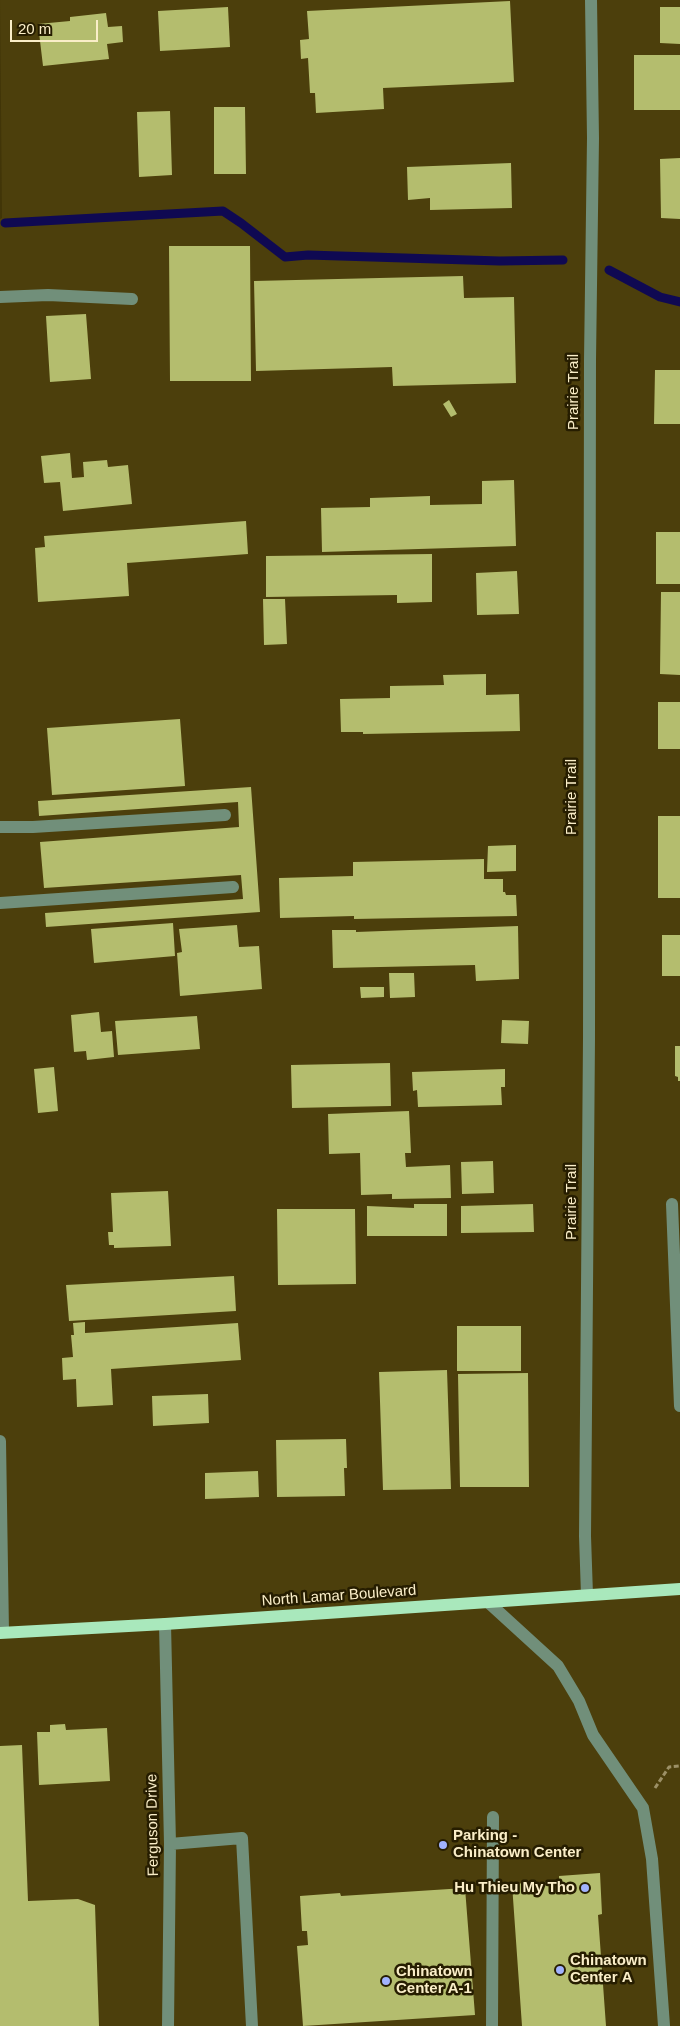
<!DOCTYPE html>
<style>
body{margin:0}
#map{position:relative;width:680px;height:2026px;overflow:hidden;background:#413508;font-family:Helvetica,sans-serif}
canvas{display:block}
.scale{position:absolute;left:10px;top:20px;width:88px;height:22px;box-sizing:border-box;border:2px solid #faeec8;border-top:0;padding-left:6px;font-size:15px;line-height:18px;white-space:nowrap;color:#faeec8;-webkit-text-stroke:4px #261d00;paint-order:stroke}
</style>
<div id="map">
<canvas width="680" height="2026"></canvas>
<div class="scale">20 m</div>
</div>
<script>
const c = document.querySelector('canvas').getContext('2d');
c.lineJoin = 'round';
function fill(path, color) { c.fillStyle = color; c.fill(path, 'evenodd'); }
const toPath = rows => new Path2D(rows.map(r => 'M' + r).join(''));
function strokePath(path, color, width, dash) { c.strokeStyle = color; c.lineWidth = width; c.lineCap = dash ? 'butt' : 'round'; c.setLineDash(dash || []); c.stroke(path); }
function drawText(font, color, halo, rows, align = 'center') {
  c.font = font + ' Helvetica,sans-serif'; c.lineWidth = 5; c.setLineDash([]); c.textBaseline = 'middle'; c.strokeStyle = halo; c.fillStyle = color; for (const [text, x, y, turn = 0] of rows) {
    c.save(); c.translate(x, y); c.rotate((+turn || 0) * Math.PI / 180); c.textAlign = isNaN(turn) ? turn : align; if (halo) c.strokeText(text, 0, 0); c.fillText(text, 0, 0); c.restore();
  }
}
fill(toPath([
 [0,0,680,0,680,2026,0,2026,0,219,2,218]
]), '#4c3f0c');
strokePath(toPath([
 [5,223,223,211,241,223,285,257,308,255,500,261,563,260],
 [609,270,660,297,680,302]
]), '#0f0952', 9);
fill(toPath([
 [510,1,514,82,383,88,384,109,316,113,315,93,310,93,308,58,301,59,300,40,309,39,307,11],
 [228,7,230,47,160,51,158,11],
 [660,7,680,7,680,44,660,43],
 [106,13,108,27,122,26,123,42,107,44,109,59,43,66,38,24,70,21,70,17],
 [634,55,680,55,680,110,634,110],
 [214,107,245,107,246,174,214,174],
 [170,111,172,175,139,177,137,112],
 [680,158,680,219,661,218,660,159],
 [511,163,512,208,430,210,430,198,408,200,407,167],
 [169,246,250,246,251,381,170,381],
 [463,276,464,298,514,297,516,383,393,386,392,367,256,371,254,281],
 [86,314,91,379,50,382,46,316],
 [655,370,680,370,680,424,654,424],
 [449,400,457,414,451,417,443,404],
 [70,453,72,478,84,477,83,462,107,460,108,467,128,465,132,504,63,511,60,482,44,483,41,456],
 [514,480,516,546,322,552,321,508,370,507,370,498,430,496,430,505,482,504,482,481],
 [246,521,248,554,127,563,129,596,38,602,35,548,45,547,44,536],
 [656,532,680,532,680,584,656,584],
 [432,554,432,602,397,603,397,595,266,597,266,556],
 [517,571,519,614,477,615,476,573],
 [661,592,680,592,680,675,660,674],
 [263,599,285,599,287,644,264,645],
 [486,674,486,695,519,694,520,731,363,734,363,732,341,732,340,699,390,698,390,686,444,685,443,675],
 [658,702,680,702,680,749,658,749],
 [180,719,185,786,52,795,47,728],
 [251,787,260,912,46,927,45,913,243,899,241,875,44,888,40,842,239,827,238,802,39,816,38,801],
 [658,816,680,816,680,898,658,898],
 [516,845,516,871,487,872,488,846],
 [484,859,484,879,503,879,503,892,505,892,506,895,516,895,517,916,354,919,354,916,280,918,279,878,353,876,353,862],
 [173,923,175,956,94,963,91,929],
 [237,925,239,947,259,946,262,989,180,996,177,953,182,952,179,929],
 [518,926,519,979,476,981,475,965,333,968,332,930,356,930,356,932],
 [662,935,680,935,680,976,662,976],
 [389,973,414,973,415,997,390,998],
 [360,987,384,987,384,997,361,998],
 [99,1012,101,1032,112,1031,114,1057,87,1060,86,1051,74,1052,71,1015],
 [197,1016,200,1049,118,1055,115,1021],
 [502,1020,529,1021,528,1044,501,1043],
 [675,1046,680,1046,680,1081,678,1081,678,1077,675,1076],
 [390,1063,391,1106,292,1108,291,1065],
 [54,1067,58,1111,38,1113,34,1069],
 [505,1069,505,1087,501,1087,502,1105,418,1107,417,1090,413,1091,412,1072],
 [409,1111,411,1153,405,1153,406,1167,450,1165,451,1198,392,1199,392,1194,361,1195,360,1153,329,1154,328,1114],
 [493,1161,494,1193,462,1194,461,1162],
 [168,1191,171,1246,114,1248,114,1245,109,1245,108,1232,113,1232,111,1193],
 [414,1204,447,1204,447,1236,367,1236,367,1206,414,1208],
 [533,1204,534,1232,461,1233,461,1206],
 [277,1209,355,1209,356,1284,278,1285],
 [234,1276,236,1311,69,1321,66,1285],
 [85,1322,85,1333,238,1323,241,1360,111,1369,113,1405,77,1407,76,1379,63,1380,62,1358,73,1357,71,1335,74,1335,73,1323],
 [457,1326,521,1326,521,1371,457,1371],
 [447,1370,451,1489,383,1490,379,1372],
 [528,1373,529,1487,460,1487,458,1374],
 [208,1394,209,1423,153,1426,152,1396],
 [346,1439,347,1468,344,1468,345,1496,277,1497,276,1440],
 [258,1471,259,1497,205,1499,205,1473],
 [65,1724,66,1730,107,1728,110,1781,39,1785,37,1732,50,1732,50,1725],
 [22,1745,28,1901,78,1899,95,1905,99,2026,0,2026,0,1746],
 [600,1873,602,1914,598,1915,606,2026,522,2026,512,1884,559,1881,559,1876],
 [465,1888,475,2015,303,2026,297,1946,308,1945,307,1931,302,1931,300,1896,340,1893,341,1896]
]), '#b4bd6e');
strokePath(toPath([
 [655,1788,669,1767,680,1766]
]), '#9c9066', 3, [5, 2.5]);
strokePath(toPath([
 [0,297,48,295,132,299],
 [0,827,33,827,225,815],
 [0,903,233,887],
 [672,1204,680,1406],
 [0,1441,3,1632],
 [587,1595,585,1536,589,1038,590,360,593,138,591,0],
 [489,1603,558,1666,579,1701,593,1735,643,1808,652,1859,664,2026],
 [165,1624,170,1844,168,2026],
 [170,1844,242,1838,252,2026],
 [492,2026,493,1817]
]), '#718f7a', 12);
strokePath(toPath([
 [0,1633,165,1624,680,1589]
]), '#a9e8bc', 12);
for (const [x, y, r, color] of [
 [443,1845,5,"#a1b2fd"],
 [585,1888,5,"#a1b2fd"],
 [560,1970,5,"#a1b2fd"],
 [386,1981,5,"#a1b2fd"]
]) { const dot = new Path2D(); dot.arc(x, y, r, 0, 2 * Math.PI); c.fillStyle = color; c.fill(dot); strokePath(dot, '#261d00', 2); }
drawText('15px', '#faeec8', '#261d00', [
 ["Prairie Trail",574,392,-90],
 ["Prairie Trail",572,797,-90],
 ["Prairie Trail",572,1202,-90],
 ["North Lamar Boulevard",339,1596,-4],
 ["Ferguson Drive",153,1825,-91]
]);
drawText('bold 15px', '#faeec8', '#261d00', [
 ["Parking -",453,1836],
 ["Chinatown Center",453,1853],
 ["Hu Thieu My Tho",575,1888,"right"],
 ["Chinatown",570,1961],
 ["Center A",570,1978],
 ["Chinatown",396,1972],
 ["Center A-1",396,1989]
], 'left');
</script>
